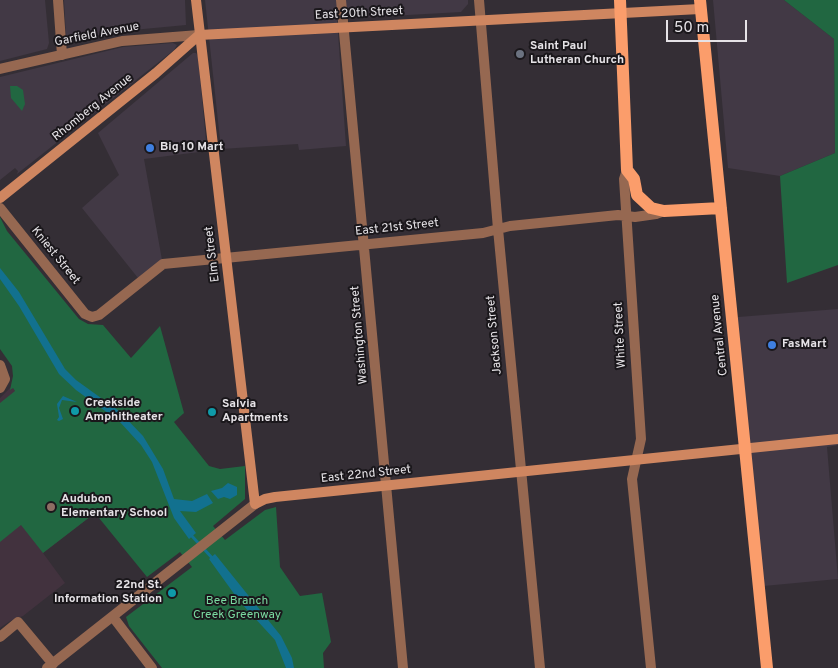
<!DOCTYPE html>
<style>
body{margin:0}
#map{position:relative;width:838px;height:668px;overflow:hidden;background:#342e35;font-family:Overpass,sans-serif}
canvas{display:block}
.scale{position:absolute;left:666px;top:20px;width:81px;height:22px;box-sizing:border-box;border:2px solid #e6e3e7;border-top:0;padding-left:6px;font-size:15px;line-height:18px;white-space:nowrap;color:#e6e3e7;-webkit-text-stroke:4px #1a171b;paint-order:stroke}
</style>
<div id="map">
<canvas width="838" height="668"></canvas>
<div class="scale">50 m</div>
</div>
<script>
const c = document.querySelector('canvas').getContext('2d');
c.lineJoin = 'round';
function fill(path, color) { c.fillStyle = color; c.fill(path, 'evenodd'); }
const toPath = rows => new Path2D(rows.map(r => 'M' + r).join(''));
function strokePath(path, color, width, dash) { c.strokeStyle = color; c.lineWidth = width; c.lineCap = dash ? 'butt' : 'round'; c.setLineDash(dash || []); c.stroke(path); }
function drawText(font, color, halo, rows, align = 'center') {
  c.font = font + ' Overpass,sans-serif'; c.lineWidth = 4; c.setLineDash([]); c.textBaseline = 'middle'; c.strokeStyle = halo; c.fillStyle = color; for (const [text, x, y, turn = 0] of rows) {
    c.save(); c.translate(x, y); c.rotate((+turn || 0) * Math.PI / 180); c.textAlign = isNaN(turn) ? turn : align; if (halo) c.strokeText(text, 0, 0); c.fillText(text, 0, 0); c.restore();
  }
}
fill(toPath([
 [0,0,45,0,49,43,47,49,0,61],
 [64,0,185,0,186,25,122,31,73,40,66,36],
 [205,0,468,0,468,4,461,12,337,19,346,146,299,150,298,144,221,149],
 [713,0,784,0,834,39,835,153,780,176,728,168],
 [173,43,177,45,174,50,17,174,18,171,15,168,0,180,0,77,123,47],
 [193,53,196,53,198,56,207,151,144,159,162,260,138,278,82,208,119,175,98,133],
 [838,309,838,445,827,447,838,579,753,587,726,318]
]), '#423945');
fill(toPath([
 [12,386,95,513,43,553,65,583,23,616,10,621,0,628,0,398]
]), '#42323e');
fill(toPath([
 [784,0,838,0,838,265,787,283,780,176,835,153,834,39],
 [17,86,23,90,25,104,22,111,11,98,10,86],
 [0,217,7,231,79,319,88,324,103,325,131,358,160,326,184,413,174,422,209,466,220,469,245,466,245,499,213,526,225,540,265,510,276,507,280,567,300,596,322,593,331,642,323,653,324,668,162,668,129,626,126,617,192,567,180,552,147,577,95,513,43,553,21,525,0,542,0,403,15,391,13,388,10,390,13,376,12,366,0,349]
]), '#216741');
fill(toPath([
 [0,268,19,292,65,369,76,380,119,411,143,436,163,469,174,499,192,501,207,494,213,503,196,512,180,511,196,533,189,539,174,518,152,462,141,445,119,421,76,390,59,374,19,306,0,279],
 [63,396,77,402,62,400,59,408,63,419,59,421,57,420,59,417,57,404],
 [228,483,237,487,237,495,230,499,224,497,218,499,211,491,222,488],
 [215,554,281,636,292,658,294,668,286,668,275,640,240,602,209,559]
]), '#12718f');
strokePath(toPath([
 [190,534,214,560]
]), '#12718f', 3);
strokePath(toPath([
 [58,0,62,55],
 [341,0,403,668],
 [479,0,498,229,540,668],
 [0,69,122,41,199,35],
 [627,170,624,179,641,439,632,479,651,668],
 [0,208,85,314,92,317,99,315,163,264,483,233,510,226,618,215,635,217,656,214,664,211],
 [0,365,5,379,0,388],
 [113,617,152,668],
 [0,637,18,622,53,664],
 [47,668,255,504]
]), '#966851', 10);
strokePath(toPath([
 [196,0,255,504,265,499,275,497,838,439],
 [199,35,700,9],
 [0,198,156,73,199,35]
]), '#cf8660', 10);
strokePath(toPath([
 [620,0,627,170,634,179,637,195,651,208,664,211,721,208],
 [700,0,767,668]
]), '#fb9d6b', 12);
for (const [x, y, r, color] of [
 [520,54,5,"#6b7280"],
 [150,148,5,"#3f7fe0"],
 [772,345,5,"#3f7fe0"],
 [75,411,5,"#0f9aa8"],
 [212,412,5,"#0f9aa8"],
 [51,507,5,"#8d6e63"],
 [172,593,5,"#0f9aa8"]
]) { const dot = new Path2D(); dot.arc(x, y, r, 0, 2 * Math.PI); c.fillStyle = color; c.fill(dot); strokePath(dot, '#1a171b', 2); }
drawText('12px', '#e6e3e7', '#1a171b', [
 ["East 20th Street",359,14,-3],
 ["Garfield Avenue",97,35,-11],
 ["Rhomberg Avenue",93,108,-39],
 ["East 21st Street",397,228,-6],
 ["Elm Street",213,254,-97],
 ["Kniest Street",55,256,51],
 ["Washington Street",360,335,-95],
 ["Jackson Street",495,335,-95],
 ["White Street",621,335,-93],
 ["Central Avenue",720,335,-96],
 ["East 22nd Street",366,475,-6]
]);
drawText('bold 12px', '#e6e3e7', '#1a171b', [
 ["Saint Paul",530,47],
 ["Lutheran Church",530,61],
 ["Big 10 Mart",160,148],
 ["FasMart",782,345],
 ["Creekside",85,404],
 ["Amphitheater",85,418],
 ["Salvia",222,405],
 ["Apartments",222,419],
 ["Audubon",61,500],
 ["Elementary School",61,514],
 ["22nd St.",162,586,"right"],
 ["Information Station",162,600,"right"]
], 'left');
drawText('12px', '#7ad9a0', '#1a171b', [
 ["Bee Branch",237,602],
 ["Creek Greenway",237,616]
]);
</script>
